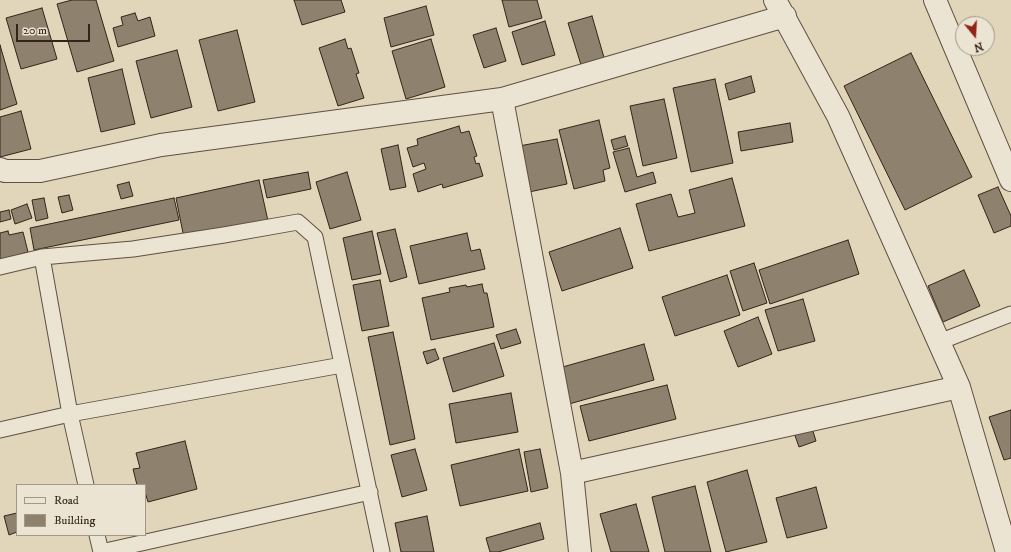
<!DOCTYPE html>
<style>
body{margin:0}
#map{position:relative;width:1011px;height:552px;overflow:hidden;background:#e1d6ba;font-family:"IM FELL DW Pica",serif}
canvas{display:block}
.legend{position:absolute;left:16px;top:484px;width:130px;height:52px;box-sizing:border-box;background:#ece4d2;border:1px solid #a29788;margin:0;padding:5px 7px;list-style:none;font-size:12px;color:#342419}
.legend li{display:flex;align-items:center;gap:8px;height:20px}
.legend b{width:20px;border:1px solid #a29788}
.north{position:absolute;left:955px;top:16px;width:40px;height:40px;box-sizing:border-box;background:#ece4d2;border:1px solid #a29788;border-radius:50%;rotate:162deg;font-size:11px;font-weight:700;line-height:16px;text-align:center;color:#342419}
.north::after{content:'';display:block;margin:auto;width:14px;height:18px;background:#8f2418;clip-path:polygon(50% 0,100% 100%,50% 72%,0 100%)}
.scale{position:absolute;left:16px;top:24px;width:74px;height:18px;box-sizing:border-box;border:2px solid #342419;border-top:0;padding-left:5px;font-size:12px;line-height:14px;white-space:nowrap;color:#342419;-webkit-text-stroke:3px #ece4d2;paint-order:stroke}
</style>
<div id="map">
<canvas width="1011" height="552"></canvas>
<ul class="legend">
<li><b style="height:5px;background:#ece4d2"></b>Road</li>
<li><b style="height:11px;background:#8e816d"></b>Building</li>
</ul>
<div class="north">N</div>
<div class="scale">20 m</div>
</div>
<script>
const c = document.querySelector('canvas').getContext('2d');
c.lineJoin = 'round';
function fill(path, color) { c.fillStyle = color; c.fill(path, 'evenodd'); }
const toPath = rows => new Path2D(rows.map(r => 'M' + r).join(''));
function strokePath(path, color, width, dash) { c.strokeStyle = color; c.lineWidth = width; c.lineCap = dash ? 'butt' : 'round'; c.setLineDash(dash || []); c.stroke(path); }
const building = toPath([
 [72,0,96,0,114,61,77,72,57,4,72,0],
 [294,0,341,0,345,12,302,25,294,0],
 [502,0,537,0,542,18,509,27,502,0],
 [426,6,434,35,391,47,384,18,426,6],
 [42,8,57,59,21,69,6,18,42,8],
 [135,13,138,21,150,17,155,36,118,47,113,28,123,25,121,17,135,13],
 [592,16,605,61,582,68,568,23,592,16],
 [545,21,555,55,522,65,512,32,545,21],
 [496,28,506,61,484,68,473,35,496,28],
 [237,30,255,102,218,111,199,40,237,30],
 [345,39,348,49,351,48,359,73,356,74,364,98,338,106,319,48,345,39],
 [431,39,445,87,406,99,392,51,431,39],
 [0,45,17,104,0,110,0,45],
 [177,50,192,107,151,118,136,61,177,50],
 [911,53,972,177,905,210,844,86,911,53],
 [122,69,135,124,101,132,88,78,122,69],
 [751,76,755,92,729,100,725,84,751,76],
 [715,79,733,163,691,172,673,88,715,79],
 [664,99,677,158,643,166,630,106,664,99],
 [21,111,31,149,0,157,0,117,21,111],
 [599,120,610,168,603,170,605,181,574,189,559,130,599,120],
 [790,123,793,142,741,151,738,132,790,123],
 [459,126,461,133,469,131,477,156,474,157,476,164,479,163,483,176,443,188,442,184,418,192,413,174,426,169,424,163,413,167,407,148,418,145,417,139,459,126],
 [625,136,628,146,614,150,611,140,625,136],
 [557,139,567,184,529,192,519,146,557,139],
 [398,145,406,187,390,190,381,149,398,145],
 [629,148,637,177,653,172,656,183,625,192,613,152,629,148],
 [308,172,311,189,267,198,263,180,308,172],
 [347,172,361,220,330,229,316,182,347,172],
 [732,178,745,226,649,251,636,204,671,194,678,217,695,213,689,190,732,178],
 [259,180,268,221,184,238,176,198,259,180],
 [129,182,133,196,121,199,117,185,129,182],
 [998,187,1011,216,1011,226,994,233,978,195,998,187],
 [69,195,73,210,62,213,58,197,69,195],
 [44,198,48,218,36,221,32,200,44,198],
 [174,198,179,220,34,250,30,228,174,198],
 [27,204,32,218,15,224,11,210,27,204],
 [9,210,11,219,0,222,0,212,9,210],
 [620,228,633,268,562,291,549,252,620,228],
 [395,229,407,277,390,282,377,233,395,229],
 [8,231,9,235,23,232,28,252,0,260,0,233,8,231],
 [372,231,381,274,352,280,343,238,372,231],
 [467,233,471,251,480,249,485,269,419,284,410,246,467,233],
 [848,240,859,274,770,304,759,270,848,240],
 [754,263,767,303,743,311,730,271,754,263],
 [964,270,980,306,943,322,928,286,964,270],
 [727,275,740,315,675,336,662,297,727,275],
 [380,280,389,326,362,331,353,285,380,280],
 [482,284,484,293,487,293,494,327,431,340,422,298,450,292,449,288,466,285,467,287,482,284],
 [803,299,815,341,778,351,765,310,803,299],
 [758,317,772,354,738,367,724,331,758,317],
 [516,329,521,343,501,349,496,335,516,329],
 [393,332,415,439,390,445,368,337,393,332],
 [494,343,504,376,453,392,443,358,494,343],
 [644,344,654,380,569,404,559,368,644,344],
 [435,349,439,359,427,364,423,352,435,349],
 [667,385,676,419,589,441,580,406,667,385],
 [511,393,518,432,456,443,449,404,511,393],
 [1011,410,1011,458,1004,460,989,417,1011,410],
 [811,425,816,441,799,447,793,430,811,425],
 [185,441,197,489,148,502,145,492,145,485,137,485,133,469,140,468,136,453,185,441],
 [415,449,427,490,402,497,391,455,415,449],
 [519,449,528,491,460,506,451,465,519,449],
 [540,449,548,488,531,492,524,452,540,449],
 [747,470,767,542,726,552,707,482,747,470],
 [695,486,711,552,665,552,652,497,695,486],
 [816,487,827,528,787,538,776,498,816,487],
 [636,504,649,552,611,552,600,514,636,504],
 [17,513,17,532,9,535,4,516,17,513],
 [427,516,434,552,401,552,395,523,427,516],
 [540,523,544,539,498,552,490,552,486,538,540,523]
]);
fill(building, '#8e816d');
strokePath(building, '#342419', 1);
const lane = toPath([
 [42,257,70,414,86,485],
 [0,267,42,257,133,249,224,235,298,222,315,237,382,552],
 [939,342,1011,314],
 [0,430,70,414,342,365],
 [97,535,101,552],
 [101,552,370,492]
]);
const street = toPath([
 [775,0,838,116,959,387,1007,552],
 [935,0,1011,180],
 [502,99,572,473,580,552],
 [0,169,5,171,40,171,161,145,502,99,785,16],
 [572,473,959,387]
]);
strokePath(lane, '#5f5041', 17);
strokePath(street, '#5f5041', 24);
strokePath(lane, '#ece4d2', 15);
strokePath(street, '#ece4d2', 22);
</script>
